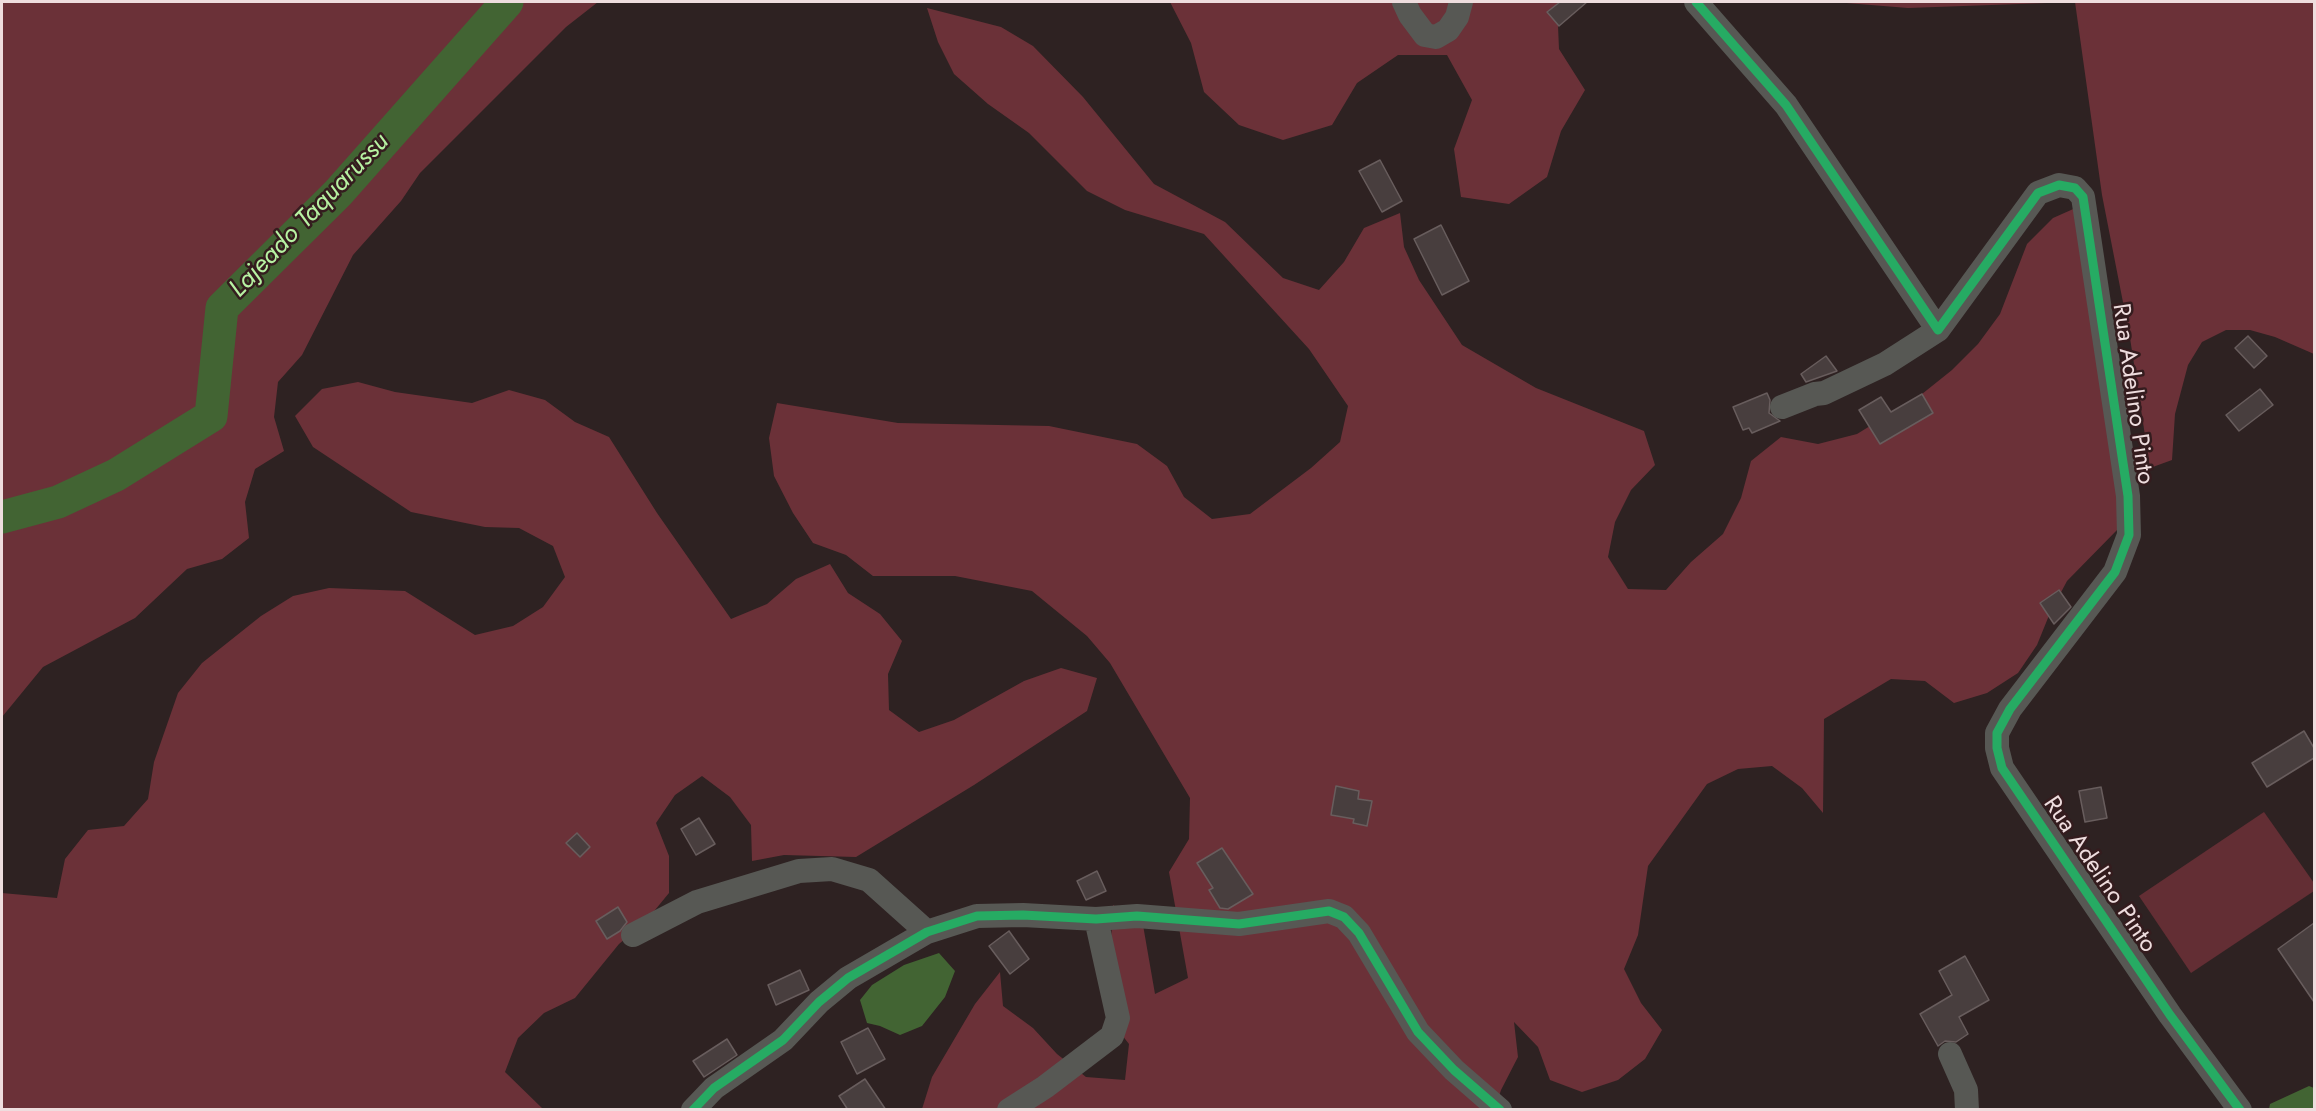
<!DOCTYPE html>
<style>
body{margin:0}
#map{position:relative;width:2316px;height:1111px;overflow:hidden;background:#2e2222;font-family:Jost,sans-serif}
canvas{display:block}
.frame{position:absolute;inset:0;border:3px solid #eeddde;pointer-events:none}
</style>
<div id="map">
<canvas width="2316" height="1111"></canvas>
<div class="frame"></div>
</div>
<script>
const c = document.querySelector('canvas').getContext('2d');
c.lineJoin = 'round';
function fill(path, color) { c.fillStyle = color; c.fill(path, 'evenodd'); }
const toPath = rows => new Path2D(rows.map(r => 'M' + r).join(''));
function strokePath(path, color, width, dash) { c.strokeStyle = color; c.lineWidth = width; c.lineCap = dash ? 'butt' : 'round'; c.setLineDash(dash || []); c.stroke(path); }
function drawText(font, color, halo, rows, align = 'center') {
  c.font = font + ' Jost,sans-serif'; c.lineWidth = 5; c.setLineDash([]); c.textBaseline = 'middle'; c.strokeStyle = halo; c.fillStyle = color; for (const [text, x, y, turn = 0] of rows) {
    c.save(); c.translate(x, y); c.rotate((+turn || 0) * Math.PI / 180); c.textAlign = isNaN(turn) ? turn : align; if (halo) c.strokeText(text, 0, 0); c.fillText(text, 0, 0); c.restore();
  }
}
fill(toPath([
 [2264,812,2314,883,2314,891,2191,973,2139,896]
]), '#632e34');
fill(toPath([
 [2,2,598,2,566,27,420,173,401,201,353,255,302,355,278,382,274,417,284,451,255,469,245,502,249,538,222,559,187,569,135,618,43,667,2,717],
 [1170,2,1557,2,1559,49,1585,90,1561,131,1547,177,1509,204,1461,197,1454,149,1472,100,1447,55,1398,55,1357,83,1332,125,1283,140,1239,125,1204,92,1191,43],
 [1834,2,2314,2,2314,354,2275,337,2250,330,2226,330,2202,342,2188,365,2175,414,2172,460,2150,468,2130,338,2102,195,2075,2,1908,8],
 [927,8,1001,27,1033,46,1083,97,1154,184,1225,222,1283,278,1319,290,1344,262,1364,228,1400,213,1404,247,1419,280,1462,345,1536,388,1644,431,1655,465,1631,490,1615,522,1608,557,1628,589,1666,590,1691,562,1723,534,1741,498,1751,461,1781,437,1818,444,1857,434,1922,394,1952,370,1978,344,2000,314,2027,244,2053,218,2080,206,2118,480,2117,530,2067,581,2050,613,2037,645,2018,673,1987,693,1954,703,1925,681,1891,679,1824,719,1823,813,1802,788,1772,766,1738,769,1707,784,1648,866,1638,935,1624,969,1641,1003,1662,1030,1645,1059,1618,1080,1582,1092,1550,1080,1538,1047,1514,1022,1518,1057,1501,1090,1495,1109,922,1109,932,1077,975,1004,1000,972,1003,1006,1033,1028,1057,1054,1086,1077,1125,1080,1129,1044,1107,1016,1113,905,1143,925,1155,994,1188,978,1169,872,1189,839,1190,798,1110,663,1087,636,1032,591,955,576,873,576,846,555,813,543,793,513,774,476,769,438,777,403,898,423,1049,426,1137,444,1167,466,1184,497,1212,519,1250,514,1311,468,1340,442,1348,406,1309,349,1204,234,1125,210,1087,191,1029,133,988,104,954,74,938,42],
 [358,382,395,392,472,403,509,390,545,400,575,422,609,437,657,513,731,619,767,604,796,579,830,564,848,593,880,614,902,641,888,674,889,710,919,732,954,720,1024,681,1061,668,1097,678,1087,711,974,785,856,857,784,855,752,861,751,825,730,797,702,776,675,795,656,823,669,856,669,893,646,921,619,944,575,998,544,1013,518,1038,505,1072,543,1109,2,1109,2,893,57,898,65,859,88,830,124,826,148,799,154,762,178,693,202,663,261,616,293,596,329,588,405,591,475,635,513,626,543,607,565,577,553,546,519,528,485,527,411,512,313,447,295,416,322,389]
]), '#6b3138');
fill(toPath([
 [939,953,955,971,945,997,922,1026,900,1035,880,1026,867,1023,860,1000,872,985,904,965],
 [2309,1086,2314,1088,2314,1109,2269,1109,2270,1104]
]), '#426433');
strokePath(toPath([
 [2,517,58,502,116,475,211,416,222,308,338,193,507,2]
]), '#426433', 33);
const building = toPath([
 [1560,2,1587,2,1559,26,1547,12,1560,2],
 [1380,160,1402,201,1382,212,1359,171,1380,160],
 [1441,225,1469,281,1442,295,1414,239,1441,225],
 [2248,336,2267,356,2254,368,2235,348,2248,336],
 [1826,356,1837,371,1806,382,1801,374,1826,356],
 [2260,389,2273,405,2239,431,2226,415,2260,389],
 [1767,393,1770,400,1769,413,1780,421,1752,433,1749,428,1743,430,1733,407,1767,393],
 [1922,394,1933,413,1880,444,1859,410,1881,397,1891,412,1922,394],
 [2059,590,2071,607,2054,624,2040,603,2059,590],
 [2304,731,2314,748,2314,758,2267,787,2252,763,2304,731],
 [1336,786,1359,791,1358,799,1372,801,1367,826,1353,823,1354,819,1331,815,1336,786],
 [2101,787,2107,818,2085,822,2079,791,2101,787],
 [699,818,715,844,696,855,681,829,699,818],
 [577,833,590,847,580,857,566,843,577,833],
 [1222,848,1253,894,1228,909,1220,908,1209,890,1213,888,1197,863,1222,848],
 [1097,871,1106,891,1086,900,1077,881,1097,871],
 [618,907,627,922,620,931,607,939,596,921,618,907],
 [2314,923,2314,1002,2278,949,2314,923],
 [1009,931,1029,959,1010,974,989,946,1009,931],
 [1965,956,1989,1000,1959,1017,1968,1034,1956,1042,1945,1041,1938,1046,1920,1014,1952,995,1939,971,1965,956],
 [800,970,809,990,776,1005,768,985,800,970],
 [868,1028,885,1059,857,1074,841,1042,868,1028],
 [727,1039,737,1055,704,1077,693,1061,727,1039],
 [865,1079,886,1110,848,1110,839,1096,865,1079]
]);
fill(building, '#483e3e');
strokePath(building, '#685d5d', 1.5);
strokePath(toPath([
 [1404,2,1410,15,1425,35,1436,37,1448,30,1457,17,1461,2],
 [1696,2,1786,105,1938,330,2038,193,2059,185,2075,188,2083,197,2128,496,2129,535,2115,572,2010,709,1997,733,1997,748,2002,768,2170,1015,2240,1110],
 [1782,407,1815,394,1824,393,1885,364,1938,330],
 [633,935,697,902,799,871,832,869,869,880,927,932],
 [1950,1054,1966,1090,1967,1110],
 [693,1110,714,1088,783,1040,819,1002,848,978,927,932,977,916,1023,915,1096,919,1137,916,1239,924,1329,911,1344,917,1359,933,1418,1032,1454,1070,1500,1110],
 [1009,1110,1045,1087,1112,1036,1118,1018,1096,919]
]), '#575854', 24);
strokePath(toPath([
 [1696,2,1786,105,1938,330,2038,193,2059,185,2075,188,2083,197,2128,496,2129,535,2115,572,2010,709,1997,733,1997,748,2002,768,2170,1015,2240,1110],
 [693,1110,714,1088,783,1040,819,1002,848,978,927,932,977,916,1023,915,1096,919,1137,916,1239,924,1329,911,1344,917,1359,933,1418,1032,1454,1070,1500,1110]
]), '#26ab63', 9);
drawText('24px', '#eeddde', '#341c1e', [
 ["Rua Adelino Pinto",2132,394,82],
 ["Rua Adelino Pinto",2099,875,56]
]);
drawText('italic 26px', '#b7f2a2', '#341c1e', [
 ["Lajeado Taquarussu",310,216,-46]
]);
</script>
